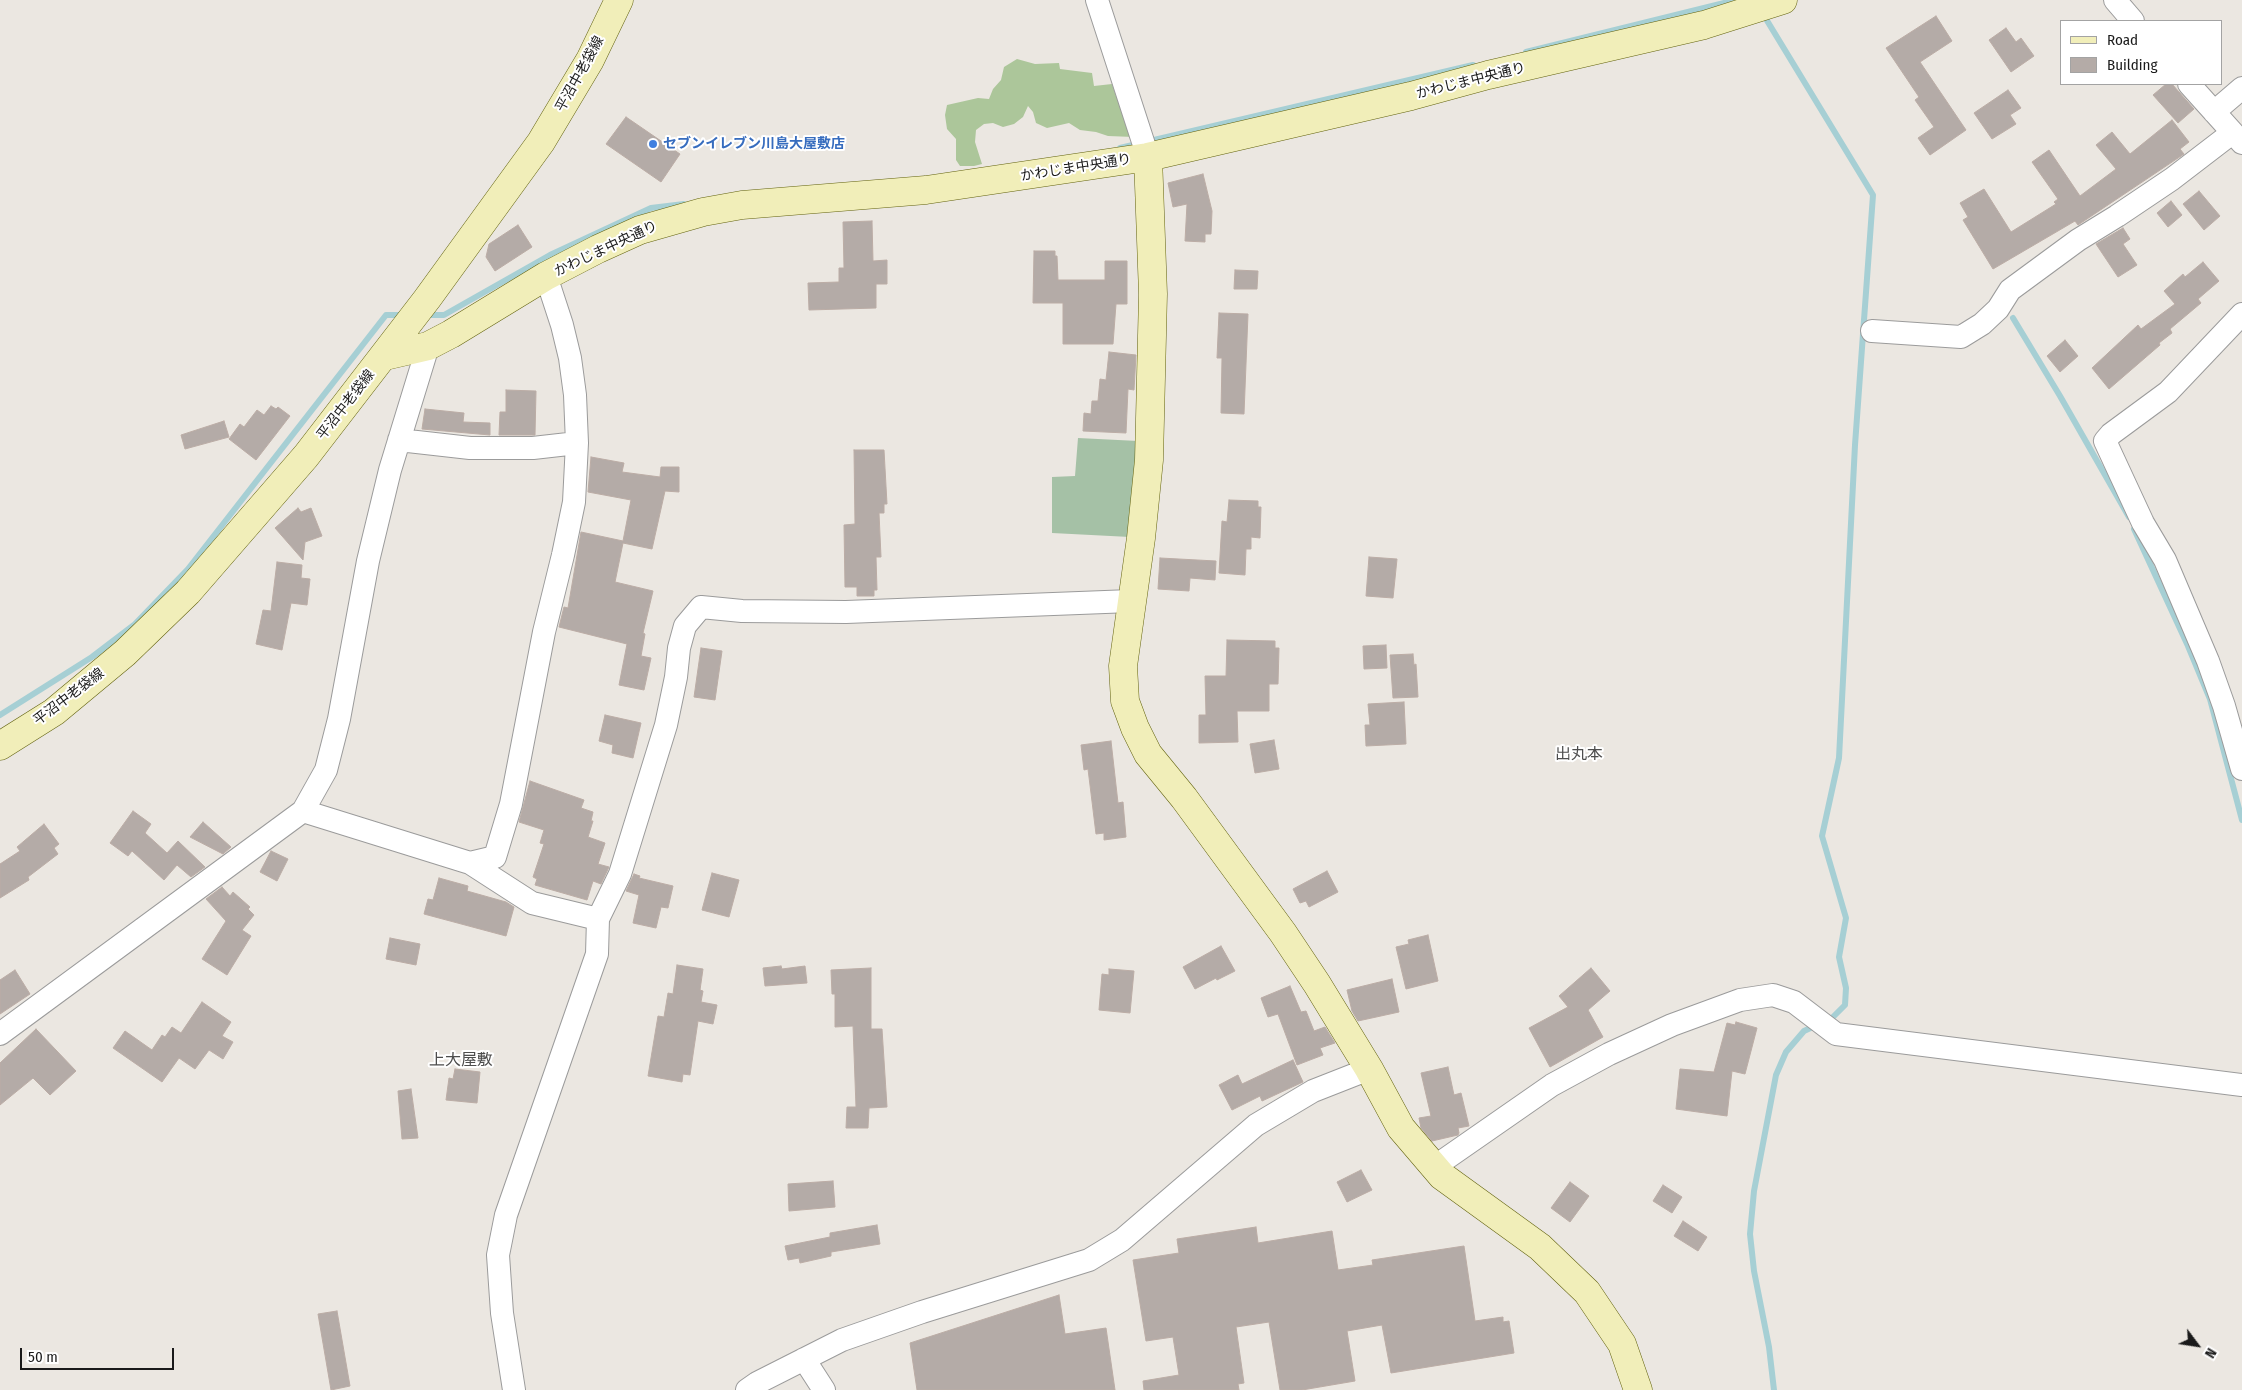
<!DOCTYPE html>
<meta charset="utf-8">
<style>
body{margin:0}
#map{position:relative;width:2242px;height:1390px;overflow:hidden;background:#ebe7e1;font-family:"Fira Sans Condensed",sans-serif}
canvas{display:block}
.legend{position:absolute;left:2060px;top:20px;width:162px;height:65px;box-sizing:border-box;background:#fff;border:1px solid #a3a3a3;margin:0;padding:6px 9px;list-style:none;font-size:15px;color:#1a1a1a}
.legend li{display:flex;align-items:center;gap:10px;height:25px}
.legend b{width:25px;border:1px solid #a3a3a3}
.north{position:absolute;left:2172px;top:1320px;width:50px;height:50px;-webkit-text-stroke:4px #fff;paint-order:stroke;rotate:121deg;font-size:14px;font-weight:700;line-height:20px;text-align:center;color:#1a1a1a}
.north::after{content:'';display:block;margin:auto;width:18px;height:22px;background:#1a1a1a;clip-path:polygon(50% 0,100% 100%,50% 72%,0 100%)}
.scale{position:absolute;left:20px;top:1348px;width:154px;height:22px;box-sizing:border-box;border:2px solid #1a1a1a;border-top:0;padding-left:6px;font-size:15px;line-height:18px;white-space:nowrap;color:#1a1a1a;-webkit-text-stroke:4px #fff;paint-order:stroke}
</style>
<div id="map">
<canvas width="2242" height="1390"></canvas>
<ul class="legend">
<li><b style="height:6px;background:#f1eeb9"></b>Road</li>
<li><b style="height:14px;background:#b4aba7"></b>Building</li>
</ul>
<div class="north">N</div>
<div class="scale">50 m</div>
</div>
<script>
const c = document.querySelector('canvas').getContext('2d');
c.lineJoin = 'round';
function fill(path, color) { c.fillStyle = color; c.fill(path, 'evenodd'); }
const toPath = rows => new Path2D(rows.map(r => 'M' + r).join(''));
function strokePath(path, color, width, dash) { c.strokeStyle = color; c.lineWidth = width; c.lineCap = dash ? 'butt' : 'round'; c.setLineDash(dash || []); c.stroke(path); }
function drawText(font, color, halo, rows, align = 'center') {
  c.font = font + ' "Fira Sans Condensed","Noto Sans JP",sans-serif'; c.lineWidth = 4; c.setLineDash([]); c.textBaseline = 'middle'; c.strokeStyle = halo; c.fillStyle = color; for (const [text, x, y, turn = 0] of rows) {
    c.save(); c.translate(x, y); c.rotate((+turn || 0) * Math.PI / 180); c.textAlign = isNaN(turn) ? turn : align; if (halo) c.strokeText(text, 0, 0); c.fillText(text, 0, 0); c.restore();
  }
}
fill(toPath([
 [1017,59,1035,64,1059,63,1060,69,1092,73,1094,86,1112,84,1116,96,1124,94,1134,137,1108,136,1096,132,1080,130,1069,123,1047,128,1036,123,1033,112,1028,106,1023,117,1014,124,1003,127,993,123,984,124,976,130,975,142,982,164,974,166,960,166,956,160,956,139,947,129,945,115,947,105,978,98,989,99,993,89,1001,80,1004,67]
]), '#acc69a');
fill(toPath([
 [1078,438,1138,441,1130,537,1052,533,1052,477,1075,476]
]), '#a5c1a6');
strokePath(toPath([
 [1763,14,1873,195,1855,445,1839,758,1822,836,1846,918,1839,957,1846,988,1845,1005,1833,1017,1826,1021],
 [1526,52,1736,0],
 [1120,148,1473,65],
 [425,315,444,315,550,255,651,208,684,204],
 [2013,318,2060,396,2129,517],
 [2134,529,2188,646,2210,699,2242,820],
 [0,715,92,657,134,625,188,569,386,315,405,315],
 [1774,1390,1769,1347,1754,1271,1750,1234,1754,1191,1776,1075,1786,1052,1804,1031,1817,1025]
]), '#a6cfd4', 6);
const building = toPath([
 [1936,16,1952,41,1920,62,1966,130,1930,155,1918,138,1934,127,1915,100,1919,97,1886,48,1936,16],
 [2006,28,2016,42,2021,38,2034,56,2011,72,1989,40,2006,28],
 [2166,84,2172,84,2194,109,2178,123,2153,95,2166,84],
 [2008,90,2021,108,2010,115,2016,124,1992,139,1974,113,2008,90],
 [626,117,680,154,661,182,606,144,626,117],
 [2172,120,2189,142,2180,149,2184,154,2078,225,2075,221,1993,269,1963,220,1968,217,1960,203,1984,189,2011,232,2056,204,2054,202,2058,199,2032,162,2049,150,2080,196,2116,169,2096,145,2112,132,2130,154,2172,120],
 [1203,174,1212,211,1211,234,1205,234,1205,242,1185,241,1187,204,1173,207,1168,183,1203,174],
 [2199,191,2220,216,2204,230,2183,204,2199,191],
 [2171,201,2182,215,2168,227,2157,213,2171,201],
 [872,221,873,261,887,260,887,284,876,284,876,308,809,310,808,283,839,282,839,268,844,268,843,222,872,221],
 [518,225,532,247,495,271,486,257,489,244,518,225],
 [2123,228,2130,239,2123,244,2137,265,2118,277,2096,244,2123,228],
 [1034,251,1055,251,1055,256,1057,256,1058,280,1105,280,1105,261,1127,261,1127,304,1116,304,1113,344,1063,344,1063,303,1033,303,1034,251],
 [2203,262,2219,281,2198,299,2201,303,2170,329,2172,333,2159,343,2160,345,2109,389,2092,368,2138,325,2141,329,2175,304,2164,291,2183,274,2185,277,2203,262],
 [1235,270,1258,271,1257,289,1234,289,1235,270],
 [1219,313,1248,314,1244,414,1221,413,1222,358,1217,358,1219,313],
 [2065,340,2078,356,2060,372,2047,356,2065,340],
 [1109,352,1136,355,1134,390,1128,389,1126,433,1083,431,1084,413,1091,414,1092,401,1098,401,1100,379,1106,380,1109,352],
 [506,390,536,391,535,435,499,435,500,412,506,412,506,390],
 [271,406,276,409,278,407,290,416,256,460,229,439,240,424,244,427,257,410,264,415,271,406],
 [425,409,464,413,463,422,490,423,490,435,422,429,425,409],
 [224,421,229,437,185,449,181,435,224,421],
 [854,450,884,450,887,504,884,504,884,513,879,513,881,557,876,557,877,590,874,590,874,596,857,596,857,587,845,587,844,525,855,524,854,450],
 [591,457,624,463,622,472,660,477,661,467,679,467,679,492,665,491,652,549,623,543,615,582,653,591,643,633,645,634,641,656,651,658,644,690,619,685,627,644,559,627,564,607,568,608,581,532,623,541,631,500,588,492,591,457],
 [1229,500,1258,501,1258,507,1261,507,1260,538,1251,537,1251,549,1246,549,1245,575,1219,573,1222,521,1227,522,1229,500],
 [298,508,301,512,311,508,322,536,305,542,303,560,275,528,298,508],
 [1369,557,1397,559,1393,598,1366,596,1369,557],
 [1160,558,1216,561,1215,580,1190,578,1189,591,1158,589,1160,558],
 [277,562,302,565,301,578,310,579,307,605,291,603,282,650,256,644,263,610,271,611,277,562],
 [1227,640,1275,641,1275,648,1279,648,1278,684,1269,684,1269,711,1237,711,1238,742,1199,743,1199,715,1206,715,1205,676,1226,676,1227,640],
 [1386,645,1387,668,1364,669,1363,646,1386,645],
 [701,648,722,651,715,700,694,697,701,648],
 [1413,654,1414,665,1416,664,1418,697,1393,698,1390,655,1413,654],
 [1404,702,1406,744,1366,746,1365,725,1370,725,1368,704,1404,702],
 [605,715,641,723,633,758,612,753,613,745,599,741,605,715],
 [1274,740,1279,769,1255,773,1250,744,1274,740],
 [1111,741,1118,803,1123,802,1126,837,1104,840,1104,833,1096,834,1088,769,1084,770,1081,745,1111,741],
 [530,781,584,800,581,808,593,812,591,821,593,821,588,837,605,843,598,864,609,867,601,884,593,881,587,900,535,885,537,879,533,877,544,844,540,843,544,830,519,822,530,781],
 [133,811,151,824,145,833,167,853,178,841,205,867,191,877,177,865,164,880,132,851,128,856,110,843,133,811],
 [203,822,231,847,223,854,190,837,203,822],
 [44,824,59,844,54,848,58,854,28,877,29,880,0,898,0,864,20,851,17,847,44,824],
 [271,851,288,859,277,881,260,872,271,851],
 [1327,871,1338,892,1309,907,1306,901,1300,903,1293,889,1327,871],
 [712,873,739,880,729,917,702,910,712,873],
 [634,874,640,876,639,878,673,886,668,908,661,907,656,928,633,923,639,895,626,891,634,874],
 [439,878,468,886,467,891,506,902,514,907,506,936,424,914,428,899,433,900,439,878],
 [222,887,230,896,233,892,250,907,248,909,254,915,242,930,251,936,227,975,202,959,226,921,206,899,222,887],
 [1428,935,1438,981,1406,989,1396,947,1409,944,1408,940,1428,935],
 [390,938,420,944,416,965,386,959,390,938],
 [1221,946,1235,971,1217,980,1216,978,1195,989,1183,967,1221,946],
 [677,965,703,969,700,990,703,991,701,1002,717,1005,713,1024,698,1021,690,1075,683,1074,682,1082,648,1076,658,1016,664,1017,668,993,673,994,677,965],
 [781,966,782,969,805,966,807,983,765,986,763,968,781,966],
 [871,968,871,1029,882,1029,887,1107,869,1108,868,1128,846,1128,847,1107,856,1107,853,1026,835,1027,835,994,832,994,831,970,871,968],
 [1591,968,1610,991,1588,1010,1603,1037,1550,1067,1529,1028,1568,1007,1559,996,1591,968],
 [1109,969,1134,971,1130,1013,1099,1010,1102,974,1109,975,1109,969],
 [15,970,30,994,0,1014,0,980,15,970],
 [1392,979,1399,1012,1358,1021,1352,1011,1347,990,1392,979],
 [1290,986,1301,1012,1306,1011,1314,1031,1325,1027,1335,1043,1320,1048,1323,1055,1297,1065,1278,1014,1268,1017,1261,998,1290,986],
 [202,1002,231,1022,222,1036,233,1042,223,1059,209,1050,195,1069,179,1058,162,1082,113,1048,125,1031,152,1050,162,1035,165,1037,172,1027,181,1033,202,1002],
 [1736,1022,1757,1028,1745,1074,1732,1071,1727,1116,1676,1109,1680,1069,1714,1072,1727,1023,1735,1025,1736,1022],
 [36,1029,76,1071,50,1095,33,1078,0,1105,0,1063,36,1029],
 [1293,1060,1303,1082,1262,1101,1260,1096,1232,1110,1219,1085,1238,1075,1242,1084,1293,1060],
 [1448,1067,1454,1095,1461,1093,1469,1126,1458,1128,1459,1133,1458,1135,1432,1141,1421,1128,1419,1118,1431,1116,1421,1073,1448,1067],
 [455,1069,480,1072,477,1103,446,1100,449,1078,453,1079,455,1069],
 [411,1089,418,1138,402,1139,398,1091,411,1089],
 [1361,1170,1372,1190,1347,1202,1337,1182,1361,1170],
 [833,1181,835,1207,789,1211,788,1184,833,1181],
 [1570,1182,1589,1196,1570,1222,1551,1208,1570,1182],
 [1663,1185,1682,1197,1672,1213,1653,1201,1663,1185],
 [1683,1221,1707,1237,1698,1251,1674,1236,1683,1221],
 [877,1225,880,1244,831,1252,831,1256,800,1263,799,1258,788,1260,785,1246,830,1237,830,1233,877,1225],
 [1256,1227,1258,1243,1332,1231,1338,1270,1373,1265,1372,1260,1464,1246,1475,1321,1503,1317,1503,1322,1509,1321,1514,1353,1391,1373,1382,1325,1347,1331,1355,1381,1302,1390,1280,1390,1269,1322,1236,1327,1244,1383,1238,1384,1239,1390,1144,1390,1143,1381,1179,1375,1173,1337,1146,1341,1133,1260,1179,1253,1177,1239,1256,1227],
 [1059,1295,1065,1334,1106,1328,1115,1390,917,1390,910,1343,1059,1295],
 [337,1311,350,1386,331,1390,318,1314,337,1311]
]);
fill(building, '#b4aba7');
strokePath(building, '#bbaca5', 1);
const street = toPath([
 [1097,0,1148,157],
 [2115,0,2133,21],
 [2189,84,2242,143],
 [2214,112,2242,88],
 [2242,314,2168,392,2111,434,2105,441,2143,523,2165,560,2208,661,2224,706,2242,769],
 [1872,331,1961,337,1982,324,1998,309,2010,290,2078,240,2117,216,2172,179,2232,133],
 [399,440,470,448,533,448,577,443],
 [303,811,470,863,532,903,598,919],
 [470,863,495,857,511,804,544,632,563,555,574,502,577,443,575,395,570,358,562,325,546,276],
 [0,1034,303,811,326,770,339,719,368,561,390,470,428,346],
 [1434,1167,1552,1085,1609,1054,1672,1025,1740,1000,1773,995,1794,1002,1836,1034,2242,1085],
 [804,1359,824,1390],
 [514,1390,502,1313,498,1255,506,1215,597,954,598,919,620,874,666,725,676,677,679,648,685,626,701,607,742,611,846,612,1131,601],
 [747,1390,757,1383,842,1340,922,1312,1089,1260,1122,1240,1256,1125,1313,1091,1369,1069]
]);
const secondary = toPath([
 [1148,157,1153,294,1149,460,1141,538,1123,666,1125,701,1135,728,1148,754,1184,798,1283,933,1317,984,1369,1069,1401,1128,1442,1176,1540,1247,1587,1292,1622,1344,1638,1390],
 [385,356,428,346,451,334,546,276,598,249,640,230,703,212,742,205,926,190,1148,157,1411,96,1488,75,1704,25,1783,0],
 [0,746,54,712,125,653,188,592,306,456,427,299,541,142,590,60,619,0]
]);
strokePath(street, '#9b9b9b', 24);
strokePath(secondary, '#636310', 29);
strokePath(street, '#fff', 22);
strokePath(secondary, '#f1eeb9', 28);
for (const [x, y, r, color] of [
 [653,144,5,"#3f7fe0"]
]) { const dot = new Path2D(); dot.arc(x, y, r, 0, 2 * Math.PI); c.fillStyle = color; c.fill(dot); strokePath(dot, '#fff', 2); }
drawText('14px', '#1a1a1a', '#fff', [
 ["平沼中老袋線",580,74,-61],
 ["かわじま中央通り",1471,81,-14],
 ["かわじま中央通り",1076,168,-9],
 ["かわじま中央通り",606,249,-25],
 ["平沼中老袋線",346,405,-52],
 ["平沼中老袋線",69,697,-37]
]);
drawText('bold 14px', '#366cbe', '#fff', [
 ["セブンイレブン川島大屋敷店",663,144]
], 'left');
drawText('16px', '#4d4d4d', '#fff', [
 ["出丸本",1579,755],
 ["上大屋敷",461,1061]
]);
</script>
